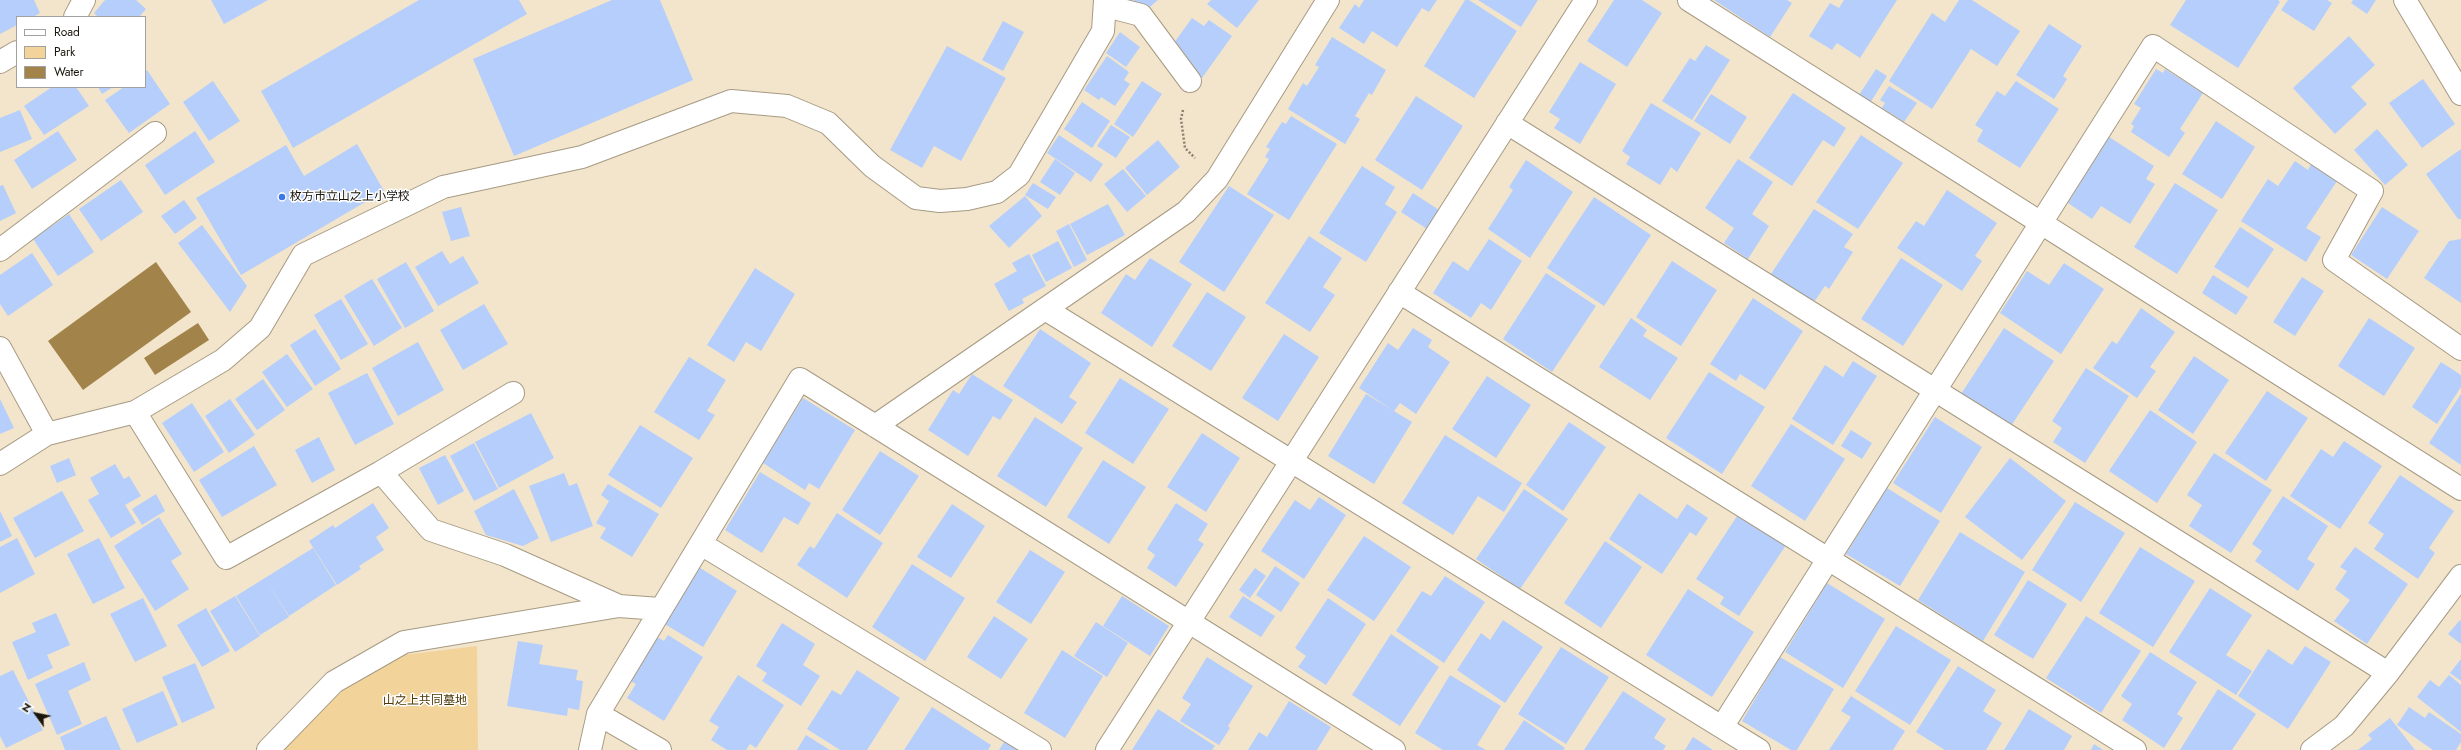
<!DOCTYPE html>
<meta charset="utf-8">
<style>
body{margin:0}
#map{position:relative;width:2461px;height:750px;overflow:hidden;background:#f2e5cc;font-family:Jost,sans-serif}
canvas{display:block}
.legend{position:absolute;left:16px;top:16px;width:130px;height:72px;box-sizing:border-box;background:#fff;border:1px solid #a3a19e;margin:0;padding:5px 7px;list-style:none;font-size:12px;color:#19150c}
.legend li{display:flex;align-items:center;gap:8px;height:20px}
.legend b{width:20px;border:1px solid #a3a19e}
.north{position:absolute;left:16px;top:694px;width:40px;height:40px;-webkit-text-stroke:3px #fff;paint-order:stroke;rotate:303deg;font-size:11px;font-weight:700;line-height:16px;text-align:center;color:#19150c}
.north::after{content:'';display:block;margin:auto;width:14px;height:18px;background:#19150c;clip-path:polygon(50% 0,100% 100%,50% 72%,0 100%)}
</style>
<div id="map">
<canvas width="2461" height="750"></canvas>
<ul class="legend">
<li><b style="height:5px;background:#fff"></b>Road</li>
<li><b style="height:11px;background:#f2d399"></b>Park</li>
<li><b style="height:11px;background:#a2844a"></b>Water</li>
</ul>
<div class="north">N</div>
</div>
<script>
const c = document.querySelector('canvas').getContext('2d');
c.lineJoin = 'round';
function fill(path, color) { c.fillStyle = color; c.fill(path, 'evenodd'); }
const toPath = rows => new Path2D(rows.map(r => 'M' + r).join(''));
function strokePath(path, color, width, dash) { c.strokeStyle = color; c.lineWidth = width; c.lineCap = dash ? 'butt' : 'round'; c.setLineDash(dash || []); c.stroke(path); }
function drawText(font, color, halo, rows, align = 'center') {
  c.font = font + ' Jost,"Noto Sans JP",sans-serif'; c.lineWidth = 3; c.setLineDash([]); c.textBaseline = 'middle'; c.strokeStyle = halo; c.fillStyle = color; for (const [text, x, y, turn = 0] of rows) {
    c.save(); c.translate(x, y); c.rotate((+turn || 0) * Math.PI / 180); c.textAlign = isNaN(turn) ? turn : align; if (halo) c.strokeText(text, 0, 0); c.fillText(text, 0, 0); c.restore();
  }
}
fill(toPath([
 [477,646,478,750,279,750,331,698,403,655]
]), '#f2d399');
fill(toPath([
 [156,262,191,312,83,390,48,341],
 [198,323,209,340,155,375,144,358]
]), '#a2844a');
fill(toPath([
 [0,0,34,0,40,13,33,17,17,17,17,25,0,34],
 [105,0,136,0,146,9,139,17,98,17,94,13],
 [211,0,268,0,224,24],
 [419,0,519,0,527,14,293,148,261,91],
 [612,0,660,0,693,80,514,156,473,59],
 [1133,0,1158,0,1144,12],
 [1211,0,1259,0,1237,28,1207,4],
 [1364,0,1437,0,1429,12,1422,8,1397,47,1372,31,1364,44,1339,28,1355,4,1359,8],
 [1465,0,1469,0,1517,31,1474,98,1424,66],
 [1478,0,1538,0,1521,27],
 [1614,0,1642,0,1662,13,1627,67,1587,41],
 [1714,0,1787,0,1792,3,1770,37],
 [1844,0,1897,0,1860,58,1837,43,1832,50,1809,36,1830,3,1839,8],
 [1959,0,1972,0,2020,31,1997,66,1971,49,1932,109,1889,81,1932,13,1945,22],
 [2186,0,2278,0,2280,2,2238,68,2170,25],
 [2288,0,2327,0,2332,3,2314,31,2281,10],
 [2353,0,2376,0,2367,14,2351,3],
 [1192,18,1204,26,1209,20,1232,36,1202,78,1182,64,1187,58,1171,47],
 [1003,21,1024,32,1003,71,982,60],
 [2049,24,2082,46,2063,76,2067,79,2054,99,2016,75],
 [1120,32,1140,47,1126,67,1106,53],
 [2349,36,2375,65,2351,87,2367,104,2335,134,2293,88],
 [1332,37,1386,70,1372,95,1369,93,1355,116,1360,119,1345,144,1288,109,1303,83,1307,86,1319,67,1315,65],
 [1706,45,1730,60,1692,120,1662,101,1690,58,1695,61],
 [947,46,1006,78,961,161,934,146,922,168,890,150],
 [1107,56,1129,72,1124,80,1130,84,1115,106,1101,97,1099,100,1084,90],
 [1580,62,1616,84,1580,144,1554,128,1560,119,1549,112],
 [1876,69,1887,76,1870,103,1859,95],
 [2156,69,2163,73,2165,69,2203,93,2180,129,2185,133,2169,157,2131,132,2134,126,2131,124,2141,108,2134,104],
 [147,70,170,104,129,133,105,100,124,87,145,87,145,72],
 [2423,79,2455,124,2422,148,2389,103],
 [213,81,240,121,209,141,183,102],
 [1142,81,1162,94,1133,137,1114,124],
 [2016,81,2059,109,2020,168,1977,141,1983,130,1975,125,1997,91,2005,96],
 [1889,86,1917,103,1904,122,1882,108,1885,103,1880,100],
 [52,87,76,87,89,106,44,135,24,106],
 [98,87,113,87,102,94],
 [1793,93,1846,128,1834,147,1823,140,1792,186,1749,158],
 [1711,94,1747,117,1730,144,1694,121],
 [1416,96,1463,126,1422,190,1375,160],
 [1082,102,1110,121,1092,148,1064,129],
 [1651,103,1701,133,1677,172,1671,167,1660,185,1626,164,1630,157,1622,151],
 [20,110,32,139,0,152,0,118],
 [1291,116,1337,144,1289,220,1247,194,1269,159,1265,157,1270,149,1266,147,1282,122,1286,124],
 [2216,121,2255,147,2222,199,2182,174],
 [1111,125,1130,137,1116,158,1097,146],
 [2377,129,2408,165,2385,185,2354,150],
 [58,131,77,160,32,189,14,160],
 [195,131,215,162,165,195,145,165],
 [1059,135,1103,164,1091,182,1047,153],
 [1861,135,1903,163,1858,229,1816,202],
 [2109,137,2154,166,2146,179,2155,184,2130,224,2101,206,2092,219,2068,203],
 [1158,140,1180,167,1147,195,1125,168],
 [357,144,384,191,241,275,196,198,286,145,304,176],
 [2461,149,2461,219,2458,219,2426,174],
 [1055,159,1075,173,1060,195,1040,182],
 [1738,159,1773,182,1752,214,1769,226,1748,259,1724,243,1734,228,1705,208],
 [1526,160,1573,192,1530,258,1488,229,1513,190,1509,187],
 [2295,161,2308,170,2311,164,2337,181,2306,228,2321,237,2306,262,2241,221,2268,179,2278,186],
 [1362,166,1395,187,1385,204,1397,212,1366,262,1319,233],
 [1123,169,1146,196,1127,212,1104,184],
 [121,180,143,212,101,241,79,209],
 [1033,183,1056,197,1048,209,1025,195],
 [2175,183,2218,210,2177,274,2134,247],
 [3,185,16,213,0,221,0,186],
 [1229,186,1274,215,1224,292,1179,262],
 [1947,190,1997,223,1975,256,1982,261,1962,291,1897,248,1916,221,1924,226],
 [1413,193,1439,210,1427,229,1401,212],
 [1025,196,1042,216,1009,248,989,226],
 [1594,197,1651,235,1604,306,1547,268],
 [184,200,197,218,175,234,161,216],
 [1108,204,1125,235,1087,255,1070,224],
 [461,207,470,236,451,241,442,212],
 [2382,207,2419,231,2387,279,2351,255],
 [1814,209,1853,234,1844,247,1853,252,1829,289,1825,286,1814,302,1771,274],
 [69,214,94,252,58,276,33,239],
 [1069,224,1087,260,1074,267,1056,231],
 [202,225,247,286,230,312,178,243],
 [2240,227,2274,249,2248,288,2214,267],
 [1309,236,1342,258,1323,287,1335,295,1310,332,1265,303],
 [1489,239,1522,261,1491,310,1481,303,1471,318,1433,293,1453,261,1468,271],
 [2461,239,2461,303,2424,278,2449,241],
 [1058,241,1072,268,1046,282,1032,255],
 [442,251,450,264,463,256,479,283,438,306,415,267],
 [32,253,53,285,8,316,0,304,0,275],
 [1029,254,1046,286,1022,299,1024,303,1009,311,994,284,1017,271,1012,263],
 [1150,258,1192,284,1152,347,1101,313,1126,274,1135,280],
 [1901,258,1943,285,1903,346,1861,319],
 [1672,261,1717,290,1681,346,1636,317],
 [406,262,434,311,405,328,377,279],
 [2064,263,2104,289,2061,354,2000,313,2027,271,2049,285],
 [755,268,795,294,761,351,746,342,734,362,707,345],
 [1546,273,1596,306,1552,372,1503,339],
 [2213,275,2248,297,2236,315,2202,293],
 [2302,277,2324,291,2295,336,2273,322],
 [372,279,402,328,374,346,344,296],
 [1207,292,1246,317,1211,371,1172,346],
 [1753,298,1803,331,1765,390,1740,374,1736,381,1710,364],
 [341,299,368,344,341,360,314,315],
 [484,304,508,344,463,370,440,330],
 [2141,308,2175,332,2150,367,2156,371,2137,398,2093,368,2112,341,2117,344],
 [1631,318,1647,330,1643,336,1678,358,1650,400,1599,367],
 [2369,318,2415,348,2384,396,2338,366],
 [1413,328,1432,340,1428,347,1450,362,1416,414,1400,403,1394,411,1359,388,1388,343,1398,350],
 [2004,328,2054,361,2011,426,1961,394],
 [315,329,341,369,315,386,290,345],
 [1040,329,1091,363,1069,397,1077,402,1062,424,1003,386],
 [1284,334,1319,357,1278,421,1242,398],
 [418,342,444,390,398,416,372,368],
 [287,354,313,389,287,407,262,372],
 [2194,356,2229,380,2193,434,2158,410],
 [689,357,726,380,707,411,715,415,699,440,654,412],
 [1853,361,1877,376,1833,445,1792,419,1825,365,1843,377],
 [2441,362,2461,375,2461,387,2437,424,2412,407],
 [2086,368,2129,396,2085,463,2053,442,2062,428,2052,421],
 [1709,372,1765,407,1722,474,1666,438],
 [367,373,394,424,355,445,328,393],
 [972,374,1013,400,1000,420,993,416,968,456,928,430,953,390,959,394],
 [1487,376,1531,405,1496,458,1452,429],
 [1120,378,1169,409,1133,464,1085,433],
 [263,379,285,410,257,430,235,399],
 [2267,391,2308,418,2266,481,2225,453],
 [1366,394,1412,422,1374,484,1328,456],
 [2461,394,2461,465,2429,443],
 [803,398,855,430,819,489,809,483,805,490,763,463],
 [0,399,14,428,0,434],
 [230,399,255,435,229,453,205,416],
 [192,403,224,452,194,472,162,423],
 [2150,410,2197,442,2157,503,2109,471],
 [531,413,554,458,499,488,475,442],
 [1035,417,1083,448,1046,507,997,476],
 [1935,417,1982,447,1941,513,1893,483],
 [1569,422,1606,447,1563,511,1526,485],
 [1791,424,1845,459,1805,521,1751,486],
 [640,425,693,458,661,508,608,475],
 [1851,430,1872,443,1862,459,1841,446],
 [1202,433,1240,458,1206,512,1167,487],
 [1445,435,1522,483,1504,512,1478,496,1453,535,1402,503],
 [319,437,335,470,312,483,295,450],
 [2344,441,2382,466,2340,529,2290,496,2321,449,2333,457],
 [474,443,498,489,474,501,450,456],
 [254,446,277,485,222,517,199,480],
 [880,451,919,476,880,535,842,510],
 [2214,453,2272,490,2231,553,2189,526,2202,505,2187,495],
 [445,455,464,491,438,505,419,468],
 [69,458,76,475,57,483,50,466],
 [2010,458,2066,501,2022,560,1965,517],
 [1103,460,1146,487,1109,544,1067,517],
 [115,464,124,479,129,476,141,496,125,505,136,523,111,538,88,500,99,494,90,478],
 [760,472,811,503,798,525,784,517,762,553,725,530],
 [564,473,569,486,577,483,593,526,551,542,529,486],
 [2400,475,2454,511,2429,548,2435,553,2418,579,2374,549,2384,534,2368,523],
 [608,484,659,514,632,557,600,538,606,528,596,523,609,501,601,495],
 [1887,488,1940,521,1900,586,1846,554],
 [514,489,539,538,523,546,486,535,474,511],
 [1524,489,1568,519,1520,589,1476,559],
 [62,491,84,531,35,558,13,518],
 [1639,493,1677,519,1687,504,1708,518,1696,536,1690,532,1662,574,1609,539],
 [156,494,165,511,142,525,132,509],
 [2283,496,2328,526,2307,559,2315,564,2298,591,2255,561,2262,551,2252,544],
 [1319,497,1346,515,1304,579,1261,551,1295,500,1310,510],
 [2075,502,2125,533,2081,602,2032,570],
 [373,503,389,528,376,537,384,550,359,566,361,569,337,585,309,541,333,525,335,528],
 [1176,503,1208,524,1198,540,1204,544,1176,587,1147,568,1155,555,1147,549],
 [952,504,985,526,951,578,917,557],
 [1741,510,1788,542,1739,616,1720,604,1724,597,1696,579],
 [0,511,12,536,0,542],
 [837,513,883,543,847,598,797,565,810,546,814,549],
 [159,517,182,554,171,561,189,589,155,611,114,546],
 [1960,532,2025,572,1983,641,1918,600],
 [1364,536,1411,567,1374,621,1327,590],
 [17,538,35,574,0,593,0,547],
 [99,538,125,588,93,604,67,554],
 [1605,541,1642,567,1601,628,1564,603],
 [2140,547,2195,581,2153,647,2099,613],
 [2355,547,2408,584,2367,644,2334,621,2350,600,2335,589,2347,571,2340,567],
 [313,548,336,585,289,616,265,578],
 [1030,550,1065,572,1031,624,996,602],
 [912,564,965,598,925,661,872,627],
 [697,566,737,591,703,647,663,623],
 [1275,566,1300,583,1281,612,1256,595],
 [1255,568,1266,576,1250,598,1239,590],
 [1445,576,1485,602,1444,663,1396,631,1422,591,1431,596],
 [265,578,289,617,260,635,236,596],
 [2028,580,2067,604,2033,659,1994,635],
 [1827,583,1885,619,1843,688,1785,652],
 [2210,588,2252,615,2226,655,2252,671,2236,695,2169,652],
 [1688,589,1754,632,1712,697,1646,655],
 [235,596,260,636,235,652,210,611],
 [1122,596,1169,626,1150,656,1103,626],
 [1243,596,1275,616,1261,637,1229,617],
 [143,598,167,646,135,662,110,614],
 [1328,598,1366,624,1326,685,1298,667,1306,656,1295,648],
 [206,608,230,651,202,667,177,625],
 [56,613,70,645,47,655,53,668,28,680,12,642,36,632,32,623],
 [994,616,1028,639,1001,679,967,657],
 [2086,616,2141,651,2101,713,2046,678],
 [1503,620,1543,647,1505,703,1457,670,1481,633,1490,640],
 [2460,620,2461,621,2461,644,2448,634],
 [1096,622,1128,643,1107,677,1074,656],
 [782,623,815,644,803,665,820,676,801,706,762,681,767,673,756,666],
 [1896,626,1951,660,1910,725,1855,691],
 [1391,634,1439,667,1400,726,1352,695],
 [654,635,664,641,668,635,703,657,664,721,627,698,636,684,627,679],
 [518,641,543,645,539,664,578,670,576,680,583,681,579,710,568,708,567,716,507,706],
 [2305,646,2331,662,2288,729,2238,696,2268,649,2292,665],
 [1561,647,1609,677,1566,744,1518,714],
 [1062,650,1103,676,1065,738,1024,713],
 [2150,652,2197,682,2177,714,2183,718,2164,748,2122,720,2132,704,2121,696],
 [1207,657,1253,686,1228,726,1230,728,1219,745,1180,721,1191,704,1182,698],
 [1780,657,1834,689,1797,750,1791,750,1742,721],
 [2461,659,2461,681,2450,673],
 [84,662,91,680,68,691,82,724,57,735,35,684],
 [195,663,215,708,182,723,162,677],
 [1958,666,1996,690,1983,711,2002,723,1986,750,1945,750,1916,732],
 [13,670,43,730,6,748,0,736,0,676],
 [857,670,900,698,867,750,840,750,807,729,832,690,841,695],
 [738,675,784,705,756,748,750,744,746,750,727,750,711,740,719,727,709,721],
 [1450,675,1501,706,1477,745,1486,750,1443,750,1415,733],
 [2449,675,2461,685,2461,732,2417,697,2430,680,2439,687],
 [2218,689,2256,714,2232,750,2180,750],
 [163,691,178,725,137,743,122,709],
 [1623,691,1666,719,1654,738,1666,746,1663,750,1584,750],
 [1851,696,1905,731,1893,750,1829,750,1851,717,1841,711],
 [1289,701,1331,727,1317,750,1248,750,1259,732,1267,737],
 [932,707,991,745,988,750,904,750],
 [2409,707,2425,718,2429,712,2461,734,2461,742,2456,750,2433,750,2397,725],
 [1158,709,1215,746,1212,750,1132,750],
 [2029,709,2072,736,2064,750,2004,750],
 [106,716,121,750,65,750,60,737],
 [2390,718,2415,750,2358,750,2372,739,2368,735],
 [1524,720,1565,748,1563,750,1504,750],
 [806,735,830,750,797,750],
 [1693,737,1713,750,1685,750],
 [1006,739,1023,750,999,750],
 [2094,744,2103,750,2091,750]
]), '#b5cefb');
const minor = toPath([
 [1689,0,2461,489],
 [2405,0,2461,94],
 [1106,6,1141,15,1190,81],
 [75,17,84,0],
 [0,62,17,52],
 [1507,123,2388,673],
 [0,250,155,133],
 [1399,292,2135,750],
 [1045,309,1759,750],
 [0,348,47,434],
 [135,412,226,558,381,472,431,530,505,555,619,606],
 [875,426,1186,212,1217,179,1328,0],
 [0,464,47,434,135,412,223,360,260,328,303,255,443,187,582,157,731,101,787,106,828,123,872,166,916,198,940,201,967,199,997,192,1019,175,1103,31,1105,0],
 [381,472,513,393],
 [701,544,1040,750],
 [598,714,660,750],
 [1722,727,2153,46,2372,191,2334,260,2461,349],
 [268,750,334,682,404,642,619,606,660,609],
 [590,750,598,714,800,379,1394,750],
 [1107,750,1586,0],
 [2312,750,2344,726,2388,673,2461,576]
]);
strokePath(minor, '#a79a83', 24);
strokePath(toPath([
 [1183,110,1181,119,1185,148,1195,158]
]), '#877e6d', 2.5, [2, 2]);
strokePath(minor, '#fff', 22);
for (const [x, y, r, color] of [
 [282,197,4,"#3d77e7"]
]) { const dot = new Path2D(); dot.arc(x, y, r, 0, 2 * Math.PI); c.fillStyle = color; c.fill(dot); strokePath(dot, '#fff', 1.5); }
drawText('12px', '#19150c', '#fff', [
 ["枚方市立山之上小学校",290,197]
], 'left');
drawText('12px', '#4d3806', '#fff', [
 ["山之上共同墓地",425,701]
]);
</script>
